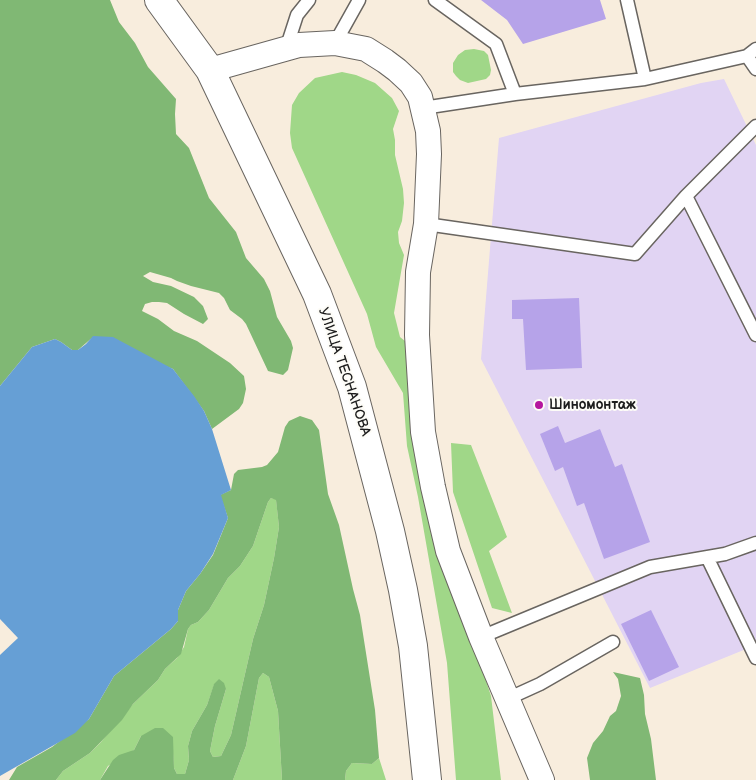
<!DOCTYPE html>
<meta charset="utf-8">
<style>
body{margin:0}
canvas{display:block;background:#f8eddd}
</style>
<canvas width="756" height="780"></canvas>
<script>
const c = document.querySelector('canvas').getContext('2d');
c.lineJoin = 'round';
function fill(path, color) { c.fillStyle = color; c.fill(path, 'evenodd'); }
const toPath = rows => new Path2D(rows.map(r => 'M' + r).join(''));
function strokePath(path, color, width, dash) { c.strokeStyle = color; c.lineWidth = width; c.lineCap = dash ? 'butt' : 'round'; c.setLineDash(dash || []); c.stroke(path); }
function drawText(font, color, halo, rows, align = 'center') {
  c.font = font + ' "Balsamiq Sans",sans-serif'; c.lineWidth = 4; c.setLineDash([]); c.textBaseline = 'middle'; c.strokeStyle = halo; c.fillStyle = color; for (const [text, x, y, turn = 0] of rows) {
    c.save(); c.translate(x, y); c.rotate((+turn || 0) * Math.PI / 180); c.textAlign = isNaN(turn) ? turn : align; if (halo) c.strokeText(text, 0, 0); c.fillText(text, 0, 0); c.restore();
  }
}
fill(toPath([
 [724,79,756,145,756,645,650,688,481,359,499,138,701,83]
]), '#e1d4f3');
fill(toPath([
 [474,49,484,51,488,55,491,70,490,75,486,79,468,83,460,80,456,76,453,72,453,63,458,55,465,50],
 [342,72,356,75,375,83,392,98,399,111,393,129,395,140,395,155,403,189,404,203,402,221,398,232,399,243,404,255,394,313,400,337,411,346,474,644,491,696,501,780,456,780,447,663,418,497,407,446,403,393,376,347,367,314,292,148,290,133,292,105,299,93,315,78],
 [451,443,471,445,507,537,489,551,512,613,492,608,453,492],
 [271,498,276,499,279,527,274,558,264,605,253,639,231,735,221,756,213,757,210,751,215,726,226,689,214,685,207,705,192,731,188,746,189,760,185,774,177,774,174,768,172,737,141,736,134,750,108,766,100,780,56,780,63,771,90,753,101,742,133,704,158,680,165,669,177,658,184,647,188,629,191,625,198,622,209,610,228,578,240,566,253,546,268,502],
 [263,673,269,677,278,711,282,780,233,780,246,746,259,678],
 [379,758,386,780,345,780,346,771,352,763,372,764]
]), '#a0d788');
fill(toPath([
 [0,0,110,0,119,22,135,43,148,67,176,99,175,114,176,134,189,148,209,198,236,232,246,258,264,279,270,291,277,317,291,341,293,348,288,370,283,375,268,371,246,324,242,319,230,310,224,298,219,293,191,286,177,281,171,278,150,272,143,276,153,282,171,286,194,297,203,306,208,319,203,324,184,314,167,303,159,302,152,302,145,304,142,311,158,319,174,331,197,341,230,363,244,376,246,389,243,403,239,409,212,429,204,411,173,369,93,337,78,350,72,350,61,342,55,339,32,347,0,386],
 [300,416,312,420,319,430,328,494,339,525,353,589,360,615,375,710,379,758,372,764,352,763,346,771,345,780,282,780,278,711,269,677,263,673,259,678,246,746,233,780,100,780,113,760,119,755,134,750,141,736,155,728,163,728,173,737,174,768,177,774,185,774,189,760,188,746,192,731,207,705,214,684,219,679,224,683,226,689,215,726,210,751,213,757,221,756,231,735,253,639,264,605,274,558,279,527,276,500,271,498,268,502,253,546,240,566,228,578,209,610,198,622,191,625,188,629,181,654,165,669,158,680,133,704,122,720,90,753,63,771,56,780,9,780,17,767,52,747,89,719,114,676,171,629,178,621,178,610,186,591,200,574,213,555,228,518,220,495,231,490,234,474,238,470,262,467,267,465,278,452,285,427,289,421],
 [613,672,640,678,644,695,645,714,651,739,656,780,590,780,587,758,593,743,603,731,610,716,616,711,621,696,618,679]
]), '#80b874');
fill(toPath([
 [93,336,113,337,173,369,194,396,204,411,212,429,231,490,221,495,228,518,213,554,200,574,186,591,178,610,178,621,171,629,114,676,89,719,75,733,0,776,0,386,32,347,55,339,61,342,72,350,78,350,86,344]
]), '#669fd5');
fill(toPath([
 [0,619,18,638,0,655]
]), '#f8eddd');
fill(toPath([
 [481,0,600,0,606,19,523,44,507,20],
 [579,298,582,368,526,370,523,319,512,319,512,300],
 [558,426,565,443,600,429,615,467,622,464,650,542,604,559,584,503,577,506,563,467,555,471,540,434],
 [651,610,679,667,649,681,621,624]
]), '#b6a3e9');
const lane = toPath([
 [435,0,496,44,515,94],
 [627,0,645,79],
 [335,43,359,0],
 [286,49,297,15,309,0],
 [747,56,756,69],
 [423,108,515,94,645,79,747,56,756,49],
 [686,196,756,335],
 [426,224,635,254,686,196,756,126],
 [707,557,756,658],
 [481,637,650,567,725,554,756,543],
 [507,699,540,684,613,642]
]);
const street = toPath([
 [210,70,299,45,335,43,366,49,385,61,397,70,411,83,420,97,428,131,429,154,426,224,418,272,417,335,423,432,433,487,448,551,481,637,542,780]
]);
const primary = toPath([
 [159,0,210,70,317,294,352,387,390,531,403,590,413,646,427,780]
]);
strokePath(lane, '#696560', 15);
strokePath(street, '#696560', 26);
strokePath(primary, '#696560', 30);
strokePath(lane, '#fff', 12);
strokePath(street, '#fff', 24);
strokePath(primary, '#fff', 28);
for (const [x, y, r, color] of [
 [539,405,5,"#b5179e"]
]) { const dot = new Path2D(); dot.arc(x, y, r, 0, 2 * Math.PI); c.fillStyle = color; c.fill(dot); strokePath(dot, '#fdfcf7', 2); }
drawText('14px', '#1c1c1c', '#fdfcf7', [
 ["УЛИЦА ТЕСНАНОВА",344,372,71]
]);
drawText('bold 14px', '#1c1c1c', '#fdfcf7', [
 ["Шиномонтаж",549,405]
], 'left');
</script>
